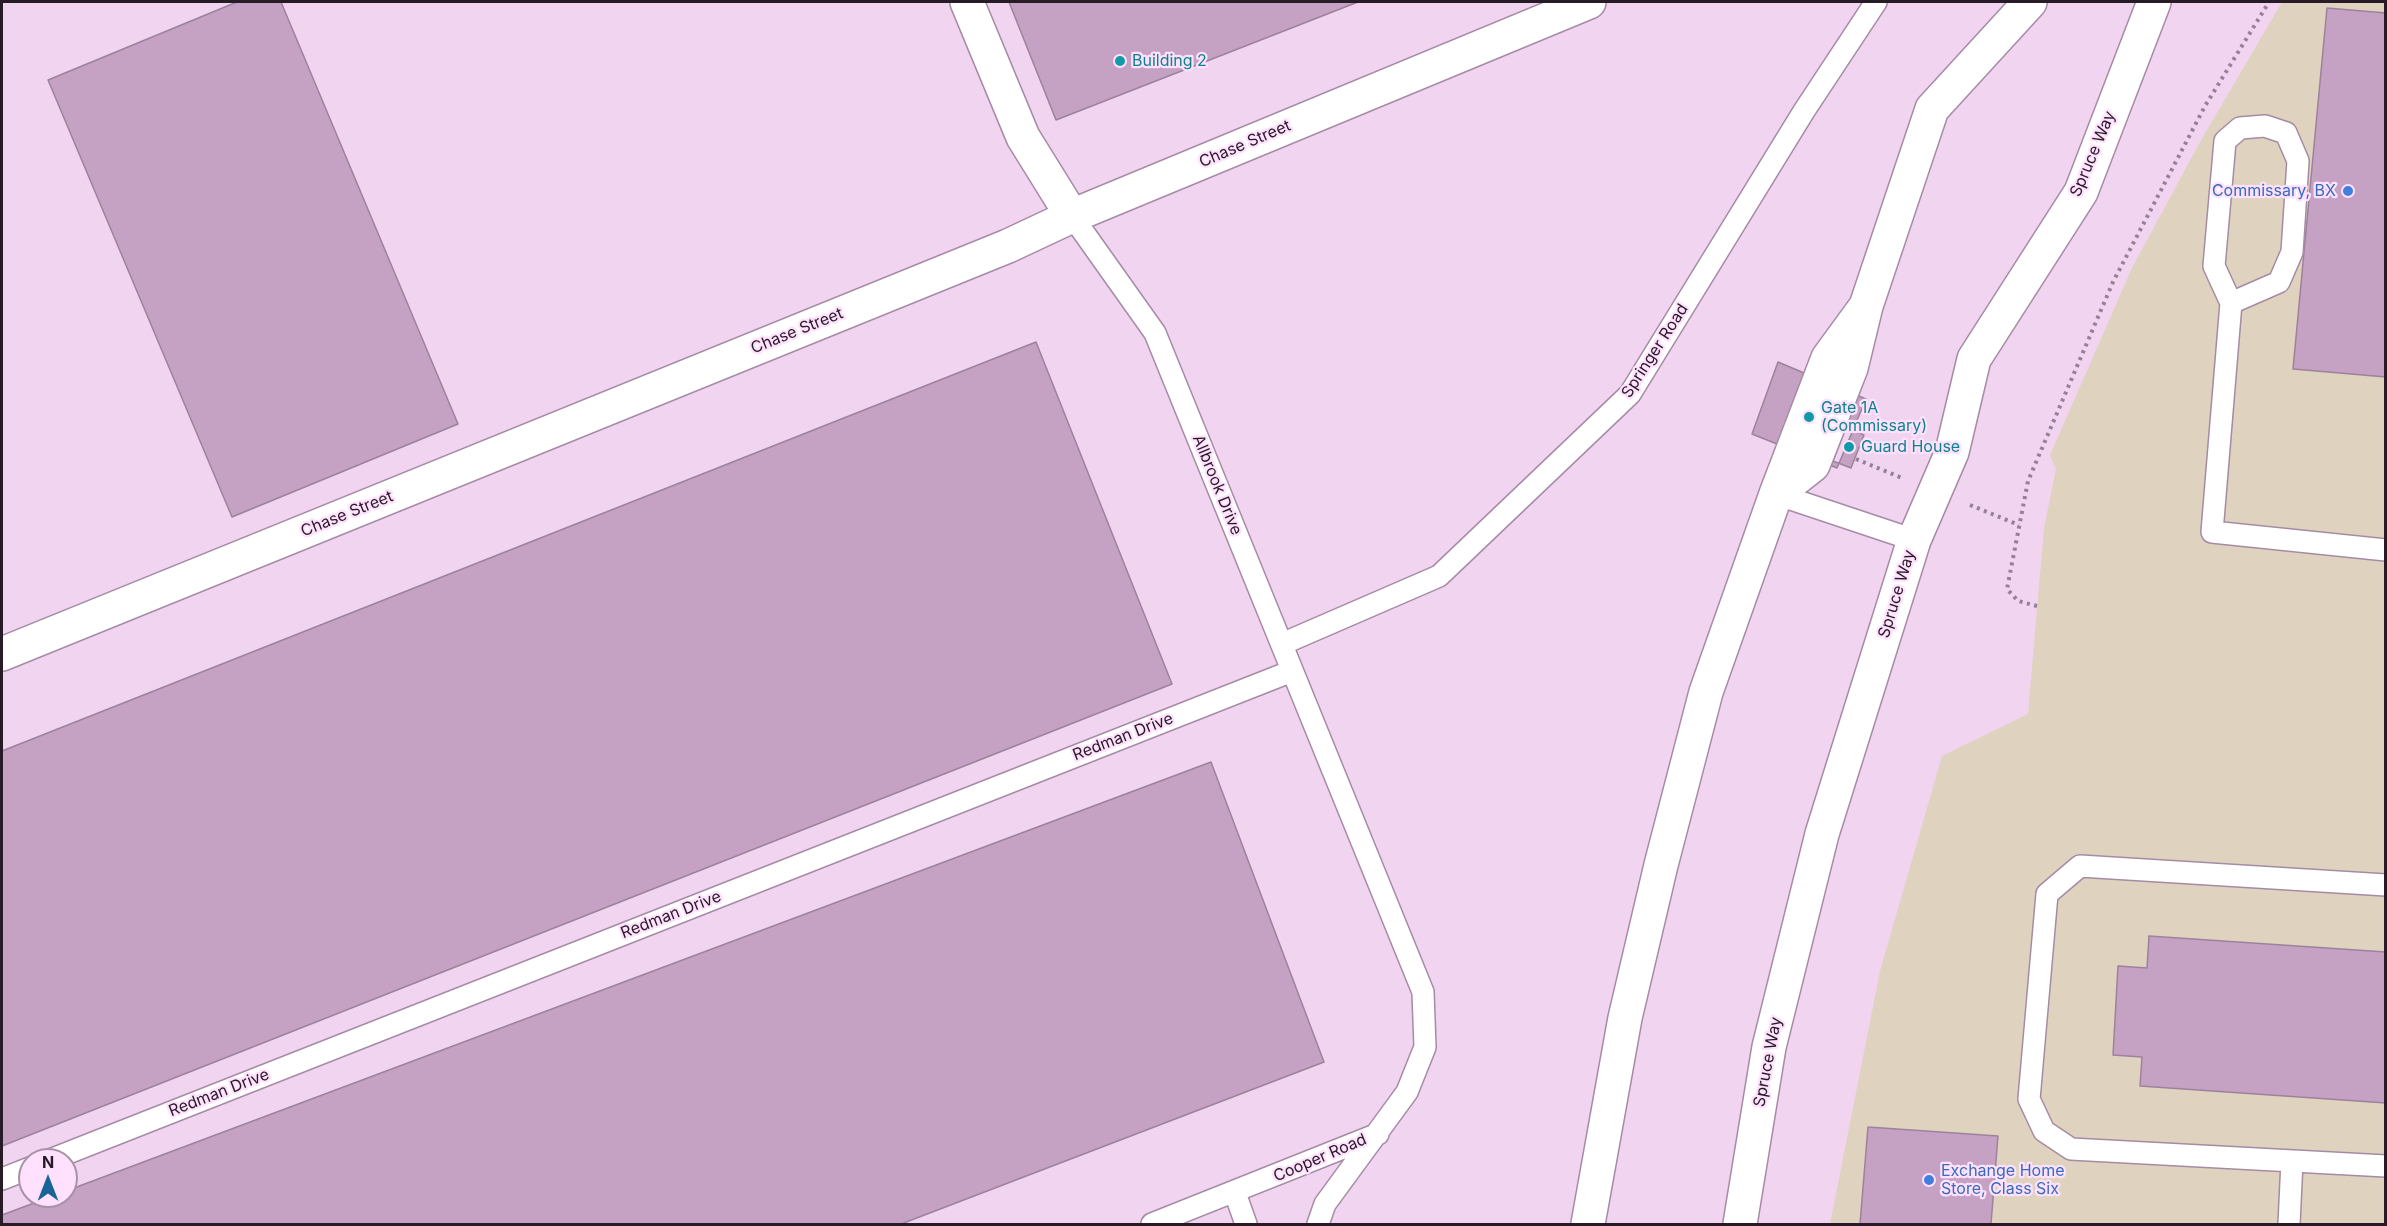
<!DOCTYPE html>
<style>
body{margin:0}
#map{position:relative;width:2387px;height:1226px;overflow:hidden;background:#f1d4f0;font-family:Inter,sans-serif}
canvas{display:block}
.frame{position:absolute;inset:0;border:3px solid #261b26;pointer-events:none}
.north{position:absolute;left:18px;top:1148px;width:60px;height:60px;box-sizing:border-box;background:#ffe1fd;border:2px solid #a892a7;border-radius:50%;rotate:0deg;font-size:16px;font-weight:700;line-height:24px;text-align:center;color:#261b26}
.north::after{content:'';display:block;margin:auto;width:21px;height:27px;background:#1a6397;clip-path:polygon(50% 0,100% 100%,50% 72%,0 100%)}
</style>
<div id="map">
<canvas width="2387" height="1226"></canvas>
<div class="frame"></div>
<div class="north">N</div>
</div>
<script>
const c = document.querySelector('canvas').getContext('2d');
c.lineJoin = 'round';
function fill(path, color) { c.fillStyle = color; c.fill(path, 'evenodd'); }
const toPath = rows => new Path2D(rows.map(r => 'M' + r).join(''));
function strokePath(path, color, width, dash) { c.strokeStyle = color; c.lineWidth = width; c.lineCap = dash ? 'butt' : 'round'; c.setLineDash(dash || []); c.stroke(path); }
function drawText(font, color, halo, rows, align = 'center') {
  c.font = font + ' Inter,sans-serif'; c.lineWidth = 4.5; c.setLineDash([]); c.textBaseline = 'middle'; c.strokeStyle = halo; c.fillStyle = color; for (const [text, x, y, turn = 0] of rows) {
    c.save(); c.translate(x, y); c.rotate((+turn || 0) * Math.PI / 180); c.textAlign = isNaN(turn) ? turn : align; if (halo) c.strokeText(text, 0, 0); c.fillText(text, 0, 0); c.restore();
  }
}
fill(toPath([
 [2282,2,2385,2,2385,1224,1830,1224,1880,971,1942,756,2028,714,2044,528,2056,469,2050,455,2132,268,2200,142]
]), '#dfd3bf');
const building = toPath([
 [237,2,281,2,458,424,232,517,48,80,237,2],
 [1009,2,1358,2,1056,120,1009,2],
 [2327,8,2386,13,2386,377,2293,369,2327,8],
 [1036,342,1172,684,2,1146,2,751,1036,342],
 [1778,362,1866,399,1837,468,1752,434,1778,362],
 [1846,427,1864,435,1851,468,1833,461,1846,427],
 [1211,762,1324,1062,901,1224,2,1224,2,1215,53,1196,66,1196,66,1191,1211,762],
 [2149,936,2386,952,2386,1103,2140,1086,2142,1057,2113,1055,2118,966,2147,968,2149,936],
 [1868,1127,1998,1136,1991,1224,1860,1224,1868,1127]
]);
fill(building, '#c5a1c4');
strokePath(building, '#9d829c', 1.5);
const service = toPath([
 [1072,216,1155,333,1423,992,1425,1047,1407,1092,1325,1204,1318,1224],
 [2231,303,2279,282,2292,252,2298,161,2286,133,2265,126,2240,128,2225,141,2214,266,2231,303,2212,532,2386,550],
 [1776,494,1914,540],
 [1282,644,1439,576,1630,394,1804,111,1876,2],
 [2386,885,2080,866,2047,894,2029,1099,2044,1131,2071,1149,2386,1166],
 [50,1160,1292,671],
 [2,1179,30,1168],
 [1235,1193,1246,1224],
 [1152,1224,1378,1134],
 [2289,1224,2292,1161]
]);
const minor = toPath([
 [967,2,1023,137,1072,216],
 [2,654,1008,246,1072,216,1589,2]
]);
const tertiary = toPath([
 [1776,494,1813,465,1851,368,1866,306,1932,109,2030,2],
 [1588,1224,1625,1018,1661,865,1706,692,1776,494,1828,358,1866,306],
 [1740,1224,1769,1047,1822,834,1914,540,1952,452,1974,359,2081,192,2154,2]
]);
strokePath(service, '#a68ba5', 24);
strokePath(minor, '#a68ba5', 36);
strokePath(tertiary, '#a68ba5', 36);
strokePath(toPath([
 [1856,459,1902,478],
 [1970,505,2019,525],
 [2037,606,2018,601,2007,589,2028,481,2113,282,2205,106,2269,2]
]), '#958095', 4, [3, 4.5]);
strokePath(service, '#fff', 21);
strokePath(minor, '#fff', 33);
strokePath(tertiary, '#fff', 33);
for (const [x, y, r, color] of [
 [1120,61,6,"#0f9aa8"],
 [2348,191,6,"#3f7fe0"],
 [1809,417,6,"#0f9aa8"],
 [1849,447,6,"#0f9aa8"],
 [1929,1180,6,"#3f7fe0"]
]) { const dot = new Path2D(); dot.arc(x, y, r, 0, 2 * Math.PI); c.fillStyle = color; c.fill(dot); strokePath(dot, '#ffe1fd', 2); }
drawText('16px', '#0d838f', '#ffe1fd', [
 ["Building 2",1132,61],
 ["Gate 1A",1821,408],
 ["(Commissary)",1821,426],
 ["Guard House",1861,447]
], 'left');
drawText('16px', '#261b26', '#ffe1fd', [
 ["Chase Street",1245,144,-23],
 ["Spruce Way",2093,154,-67],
 ["Chase Street",797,331,-22],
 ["Springer Road",1655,351,-57],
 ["Allbrook Drive",1217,485,68],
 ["Chase Street",347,514,-22],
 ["Spruce Way",1897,594,-73],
 ["Redman Drive",1123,737,-21],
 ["Redman Drive",671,915,-21],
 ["Spruce Way",1768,1062,-79],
 ["Redman Drive",219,1093,-21],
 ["Cooper Road",1320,1158,-23]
]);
drawText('16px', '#366cbe', '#ffe1fd', [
 ["Commissary, BX",2336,191],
 ["Exchange Home",1941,1171,"left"],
 ["Store, Class Six",1941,1189,"left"]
], 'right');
</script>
